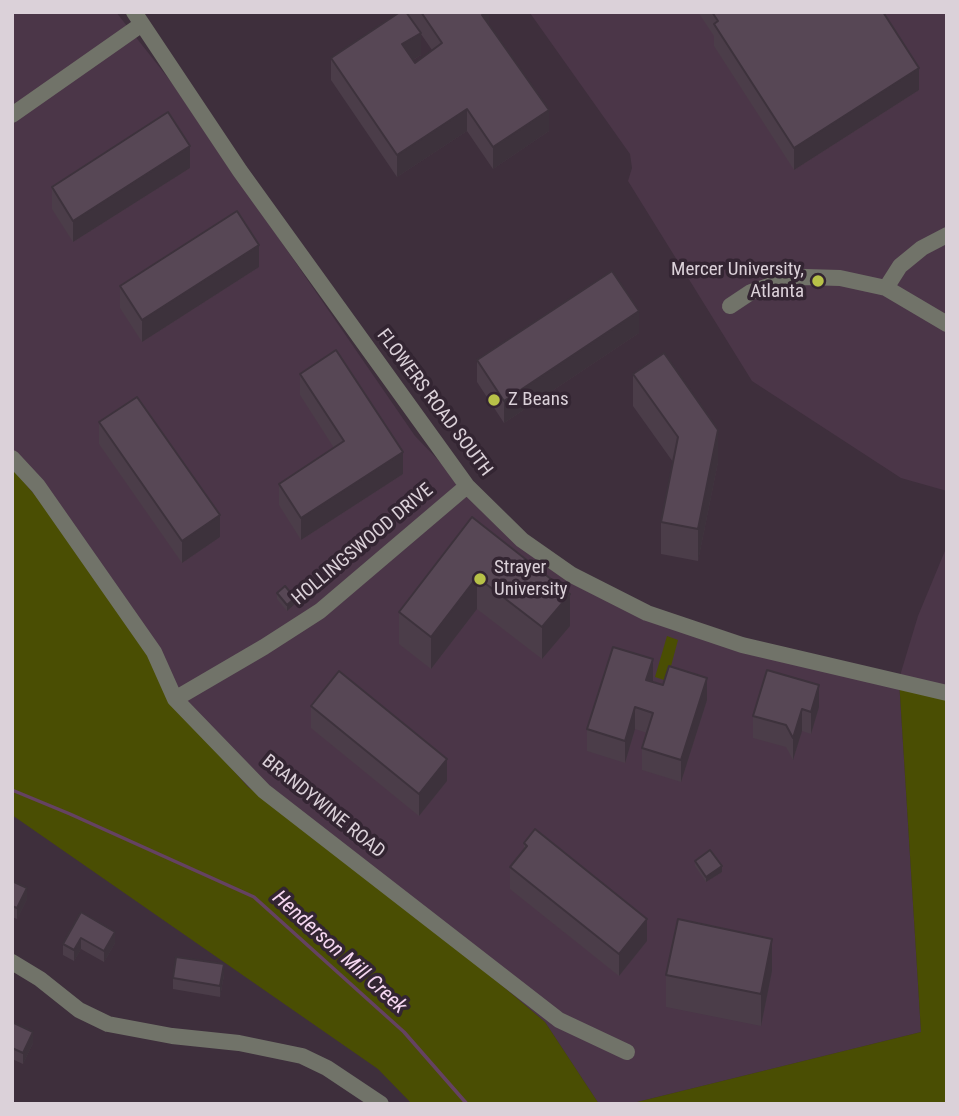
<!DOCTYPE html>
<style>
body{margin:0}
#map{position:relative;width:959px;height:1116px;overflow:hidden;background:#3e2f3c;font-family:"Roboto Condensed",sans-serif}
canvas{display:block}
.frame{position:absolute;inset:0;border:14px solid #dbd1d9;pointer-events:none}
</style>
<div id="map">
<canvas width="959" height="1116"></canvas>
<div class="frame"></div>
</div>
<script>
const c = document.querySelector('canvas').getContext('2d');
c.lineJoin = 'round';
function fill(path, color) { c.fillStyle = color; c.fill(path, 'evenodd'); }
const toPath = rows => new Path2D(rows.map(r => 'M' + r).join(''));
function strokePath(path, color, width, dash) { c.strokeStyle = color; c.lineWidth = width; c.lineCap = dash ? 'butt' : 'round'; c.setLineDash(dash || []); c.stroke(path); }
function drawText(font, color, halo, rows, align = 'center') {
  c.font = font + ' "Roboto Condensed",sans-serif'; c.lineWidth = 7; c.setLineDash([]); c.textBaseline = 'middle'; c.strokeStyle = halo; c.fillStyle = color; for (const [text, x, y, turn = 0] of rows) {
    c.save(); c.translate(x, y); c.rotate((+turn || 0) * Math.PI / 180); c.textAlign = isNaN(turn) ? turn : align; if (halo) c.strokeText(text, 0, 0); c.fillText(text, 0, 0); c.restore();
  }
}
fill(toPath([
 [12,12,116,12,172,83,415,436,495,519,622,608,899,679,918,616,947,546,947,690,899,680,921,1032,629,1104,599,1104,545,1022,349,856,248,787,188,719,12,468],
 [947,12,947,491,901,478,752,381,628,181,632,168,630,154,530,13]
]), '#4b3648');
fill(toPath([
 [12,468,82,551,188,719,248,787,349,856,545,1022,599,1104,412,1104,378,1069,12,815],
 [667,636,678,640,667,681,655,677],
 [899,679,947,690,947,1104,629,1104,921,1032]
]), '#4a4e03');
strokePath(toPath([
 [12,790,70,814,254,897,404,1032,467,1104]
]), '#654262', 3.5);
strokePath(toPath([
 [134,12,240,171,467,486,522,540,572,575,647,613,742,645,947,693],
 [12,115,142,24],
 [886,288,900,266,922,248,947,235],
 [730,306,751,292,774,284,805,277,840,278,886,288,947,324],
 [12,458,38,486,154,652,175,699,264,791,559,1020,627,1052],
 [175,699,264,647,320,611,467,486],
 [12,962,40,979,79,1010,108,1024,172,1036,239,1043,302,1056,327,1068,381,1104]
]), '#717369', 16);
fill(toPath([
 [400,12,489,12,489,25,549,131,493,169,467,131,397,177,331,80,331,58],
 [421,34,432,50,415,63,413,60,421,55],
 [698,12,883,12,919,90,794,170,714,46,714,36],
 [190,168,73,242,52,209,52,187],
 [259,267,142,342,120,308,120,286],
 [639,333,504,423,477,382,477,360],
 [300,374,403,474,301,540,279,505,279,484,334,448,300,395],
 [633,374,718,462,698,561,661,554,661,522,673,462,633,406],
 [99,422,220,537,182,563,99,444],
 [472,517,570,626,542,659,477,609,431,669,399,644,399,612],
 [277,593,295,604,287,611,277,599],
 [653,681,707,700,681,782,642,770,642,748,647,733,635,729,625,763,587,751,587,729],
 [311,706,447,781,419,816,311,728],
 [819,707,811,734,802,731,793,760,786,747,753,738,753,716],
 [524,843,647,941,619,976,510,889,510,867,524,850],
 [695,861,722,872,706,882,695,866],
 [12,881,27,899,17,919,12,917],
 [81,912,115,943,104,962,81,949,74,961,63,955,63,944],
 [772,971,761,1026,666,1007,666,975],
 [224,975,220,997,173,989,173,978],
 [12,1022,33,1043,23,1064,12,1059]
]), '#4b3d49');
fill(toPath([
 [486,12,489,12,489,32,482,15],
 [421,33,421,55,402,66,402,44],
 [919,68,919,90,794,170,794,148],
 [467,109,467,131,397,177,397,155],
 [549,110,549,131,493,169,493,147],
 [190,146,190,168,73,242,73,221],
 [259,245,259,267,142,342,142,320],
 [639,311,639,333,504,423,504,401],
 [718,430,718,462,698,561,698,529],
 [403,452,403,474,301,540,301,518],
 [220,515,220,537,182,563,182,541],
 [477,577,477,609,431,669,431,637],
 [570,594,570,626,542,659,542,627],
 [295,598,295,604,287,611,287,605],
 [653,659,653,681,646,701,646,680],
 [707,678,707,700,681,782,681,760],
 [819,685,819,707,811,734,811,712],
 [635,707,635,729,625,763,625,741],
 [802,709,802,731,793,760,793,738],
 [447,759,447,781,419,816,419,794],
 [722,866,722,872,706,882,706,877],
 [27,888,27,899,17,919,17,908],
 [647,919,647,941,619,976,619,954],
 [115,932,115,943,104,962,104,951],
 [81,938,81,949,74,961,74,950],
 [772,939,772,971,761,1026,761,994],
 [224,964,224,975,220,997,220,986],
 [33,1032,33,1043,23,1064,23,1053]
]), '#3d323c');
const building = toPath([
 [400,12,406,12,421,33,402,44,415,63,442,43,421,12,486,12,482,15,549,110,493,147,467,109,397,155,331,58,400,12],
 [712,12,883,12,919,68,794,148,714,24,718,21,712,12],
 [168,112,190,146,73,221,52,187,168,112],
 [237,211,259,245,142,320,120,286,237,211],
 [612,271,639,311,504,401,477,360,612,271],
 [336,350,403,452,301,518,279,484,344,441,300,374,336,350],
 [664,353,718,430,698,529,661,522,678,437,633,374,664,353],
 [137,397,220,515,182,541,99,422,137,397],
 [472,517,570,594,542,627,477,577,431,637,399,612,472,517],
 [285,586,295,598,287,605,277,593,285,586],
 [613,647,653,659,646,680,663,685,669,666,707,678,681,760,642,748,653,713,635,707,625,741,587,729,613,647],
 [767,670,819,685,811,712,802,709,793,738,786,725,753,716,767,670],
 [339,671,447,759,419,794,311,706,339,671],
 [535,829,647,919,619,954,510,867,527,846,524,843,535,829],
 [710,850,722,866,706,877,695,861,710,850],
 [12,881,27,888,17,908,12,906,12,881],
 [81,912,115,932,104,951,81,938,74,950,63,944,81,912],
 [678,919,772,939,761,994,666,975,678,919],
 [176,957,224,964,220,986,173,978,176,957],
 [12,1022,33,1032,23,1053,12,1048,12,1022]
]);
fill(building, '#574755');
strokePath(building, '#3d323c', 2);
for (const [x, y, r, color] of [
 [818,281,7,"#b7c148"],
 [494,400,7,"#b7c148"],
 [480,579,7,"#b7c148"]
]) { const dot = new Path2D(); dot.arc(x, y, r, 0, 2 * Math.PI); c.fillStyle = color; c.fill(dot); strokePath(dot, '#332532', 2.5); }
drawText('19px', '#dbd1d9', '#332532', [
 ["Mercer University,",804,270,"right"],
 ["Atlanta",804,292,"right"],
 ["Z Beans",508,400],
 ["Strayer",494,568],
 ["University",494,590]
], 'left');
drawText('19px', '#dbd1d9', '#332532', [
 ["FLOWERS ROAD SOUTH",434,403,53],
 ["HOLLINGSWOOD DRIVE",363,545,-40],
 ["BRANDYWINE ROAD",323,807,39]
]);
drawText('italic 21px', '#f6d7f1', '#332532', [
 ["Henderson Mill Creek",339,953,42]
]);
</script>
